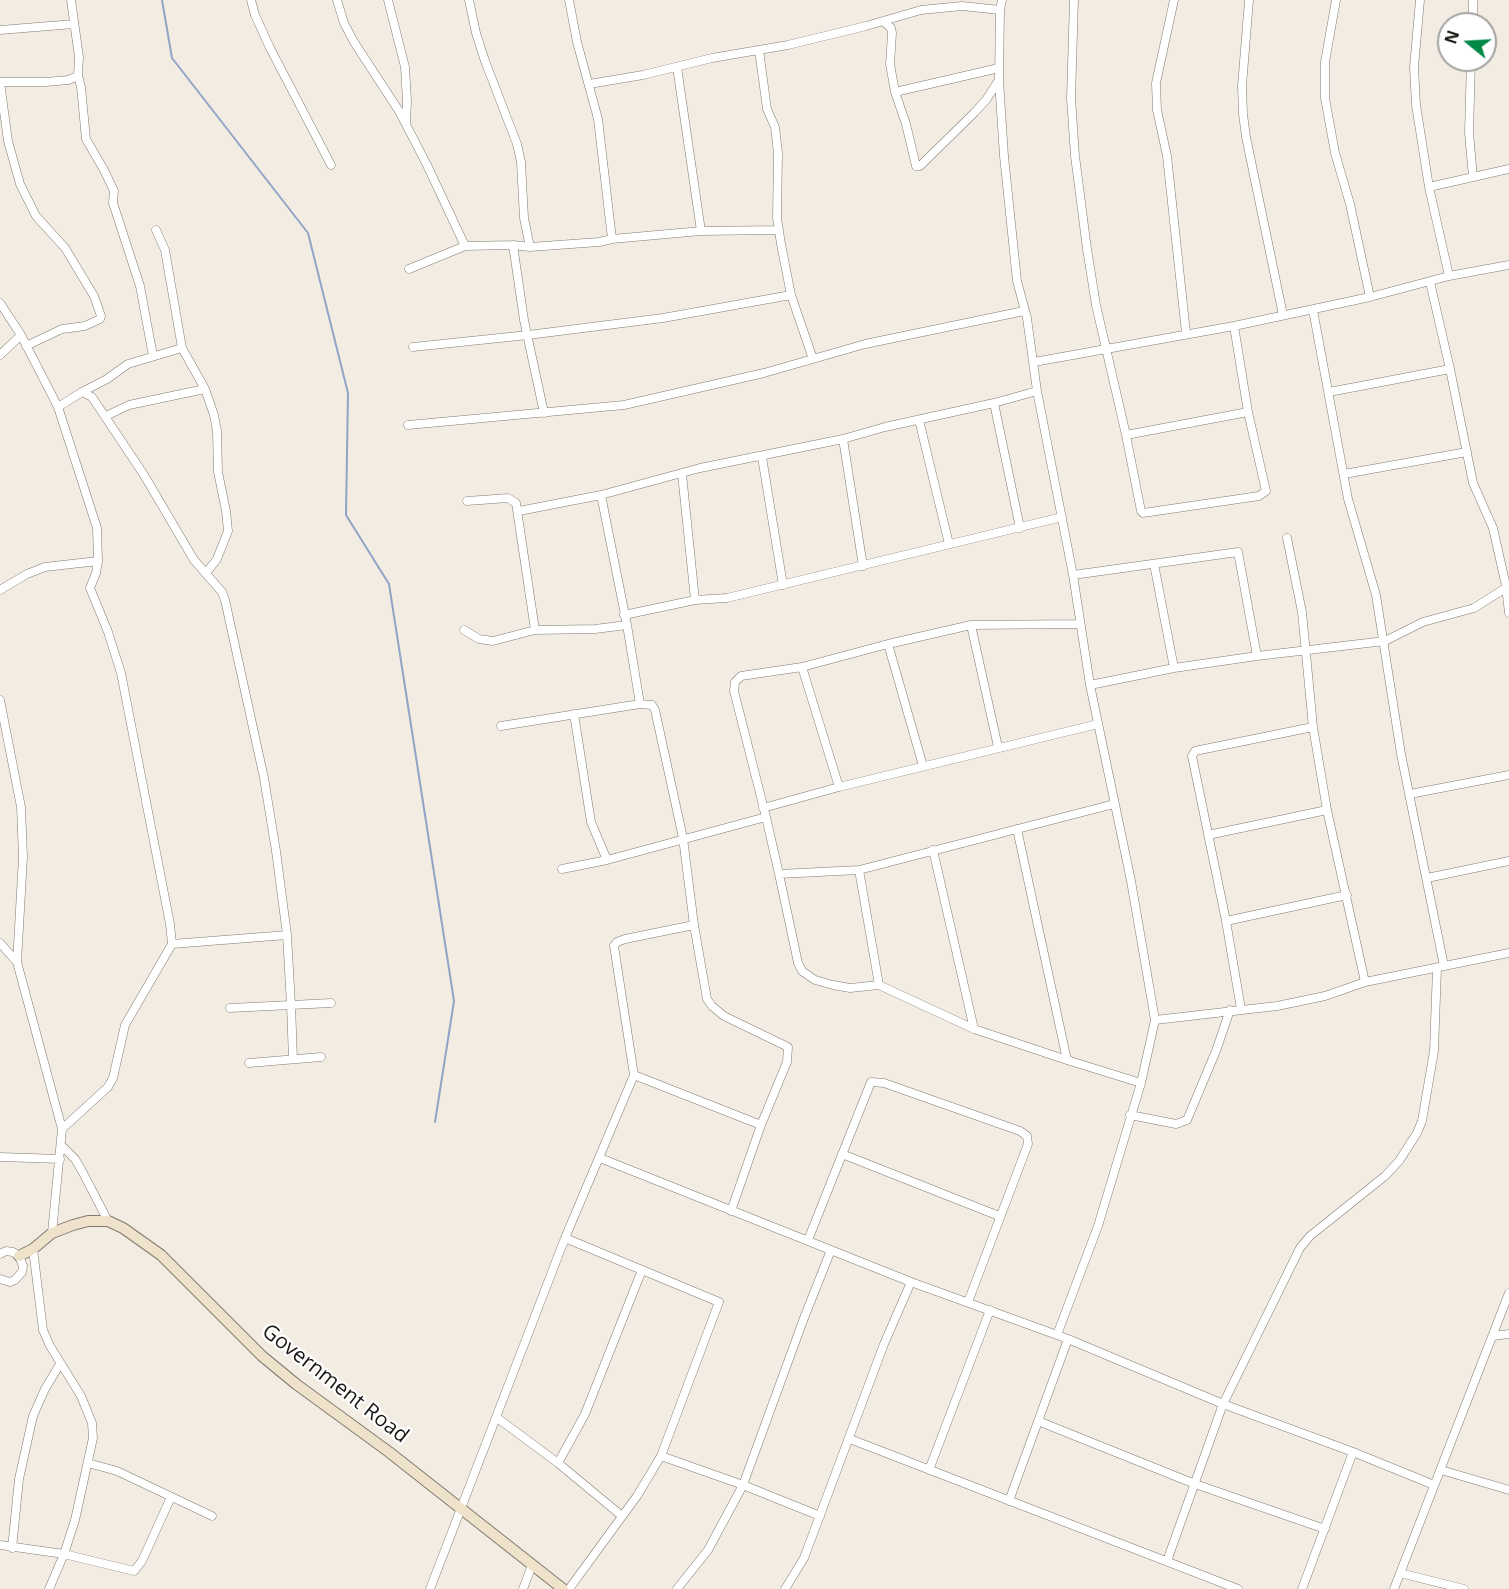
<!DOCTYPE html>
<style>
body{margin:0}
#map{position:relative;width:1509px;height:1589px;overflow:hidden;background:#f3ece2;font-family:"Open Sans",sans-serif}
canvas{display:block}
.north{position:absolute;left:1437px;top:12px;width:60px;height:60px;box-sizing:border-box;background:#fff;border:2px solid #a4a3a1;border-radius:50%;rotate:288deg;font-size:16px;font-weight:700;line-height:24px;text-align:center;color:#1b1815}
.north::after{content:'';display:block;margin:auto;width:21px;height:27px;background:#008947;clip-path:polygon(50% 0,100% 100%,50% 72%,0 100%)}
</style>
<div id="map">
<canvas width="1509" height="1589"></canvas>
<div class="north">N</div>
</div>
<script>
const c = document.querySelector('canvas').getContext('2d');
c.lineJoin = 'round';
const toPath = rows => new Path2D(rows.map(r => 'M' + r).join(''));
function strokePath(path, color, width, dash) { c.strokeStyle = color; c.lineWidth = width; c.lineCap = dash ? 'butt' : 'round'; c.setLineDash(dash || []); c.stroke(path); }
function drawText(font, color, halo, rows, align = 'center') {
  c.font = font + ' "Open Sans",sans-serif'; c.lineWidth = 4.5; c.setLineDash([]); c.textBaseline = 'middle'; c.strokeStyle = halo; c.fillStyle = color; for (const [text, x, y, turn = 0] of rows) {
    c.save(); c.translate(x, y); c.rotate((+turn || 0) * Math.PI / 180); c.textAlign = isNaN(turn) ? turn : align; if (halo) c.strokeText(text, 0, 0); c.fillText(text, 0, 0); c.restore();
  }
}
strokePath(toPath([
 [162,0,172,58,308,233,348,393,346,515,389,584,454,1001,435,1122]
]), '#90a4c6', 2);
const street = toPath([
 [71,0,79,57,78,76,81,87,86,139,104,170,114,191,113,203,140,286,153,356],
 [251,0,255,15,270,48,331,165],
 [337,0,344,23,354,42,399,111,427,165,465,246],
 [388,0,405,67,407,101,406,122],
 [469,0,476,33,485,61,517,144,521,162,524,218,530,247],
 [569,0,577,42,598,119,612,239],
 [1002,0,1000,10,999,80,1004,156,1017,281,1027,318,1037,391,1073,575,1090,685,1131,881,1155,1020,1141,1083,1098,1226,1057,1335],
 [1074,0,1071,98,1075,156,1087,249,1096,305,1126,435,1141,511,1143,513,1259,496,1266,491,1248,412,1234,326],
 [1174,0,1156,83,1157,110,1167,156,1186,333],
 [1249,0,1242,86,1243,114,1246,137,1283,315],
 [1336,0,1325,62,1325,98,1335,153,1350,204,1370,297],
 [1420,0,1414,67,1416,105,1429,187,1449,276],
 [883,21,891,28,892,33,890,64,895,92,906,124,916,166,920,166,974,113,986,100,999,80],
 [1473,24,1473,0],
 [0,30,74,24],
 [759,50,767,109,775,127,778,153,777,218,781,244,791,295,813,359],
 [1471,60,1469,133,1473,177],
 [677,67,701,231],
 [0,82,8,141,20,184,36,216,65,248,94,296,101,316,100,319,85,326,62,329,26,346],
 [0,82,46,82,68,80,78,76],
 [589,84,643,75,712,58,788,45,866,26,921,10,962,6,1000,10],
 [895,92,999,68],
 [1429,187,1509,169],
 [156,230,165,250,182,348,205,389,214,415,217,431,218,472,226,511,228,531,217,559,206,573],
 [513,245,524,320,544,413],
 [409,269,465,246,513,245,530,247,599,242,612,239,701,231,779,230],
 [1430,282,1450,369,1473,483,1493,528,1506,586,1509,613],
 [0,303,21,335,58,407,97,528,98,561],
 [1313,310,1348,499,1376,595,1401,754,1444,966],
 [413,347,528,335,663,318,791,295],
 [0,355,21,335],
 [1034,362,1234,326,1370,297,1449,276,1509,265],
 [82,392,107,379,128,364,182,348],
 [1329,392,1450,369],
 [994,403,1020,528],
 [58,407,82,392,92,397,144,475,194,560,222,592,225,600,264,778,276,851,287,935,291,1005,230,1008],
 [106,416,129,405,205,389],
 [919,420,949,544],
 [408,425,624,405,764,373,865,344,1024,311],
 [1126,435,1248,412],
 [843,439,863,566],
 [762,457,783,585],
 [682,474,695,600],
 [1344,474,1467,452],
 [601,495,627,625,640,704],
 [467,501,508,498,516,503,535,630,595,629,627,625],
 [519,511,601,495,700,468,843,439,885,427,994,403,1037,391],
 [1287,538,1302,612,1313,727,1327,810,1365,982],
 [1154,564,1174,668],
 [1073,575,1238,552,1257,656],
 [0,590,27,574,45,567,98,561,96,573,90,588,108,632,121,673,170,924,172,944,125,1025,113,1078,108,1087,62,1129],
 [624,615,695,600,727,598,1062,517],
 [971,625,998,747],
 [464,630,479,639,493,641,535,630],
 [888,644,923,766],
 [802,667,839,787],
 [1090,685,1174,668,1257,656,1385,641,1423,622,1474,608,1509,586],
 [0,700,21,807,23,857,17,962],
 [574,714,591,822,607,860],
 [501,726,640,704,652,705,655,710,683,838,694,925,707,999,712,1006,724,1016,788,1047,787,1062,761,1125,731,1211],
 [1410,794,1509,775],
 [763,808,839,787,1098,724],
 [766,817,779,874,859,870,1114,804],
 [1017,829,1067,1060],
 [1208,835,1327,810],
 [933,850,974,1029],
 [562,869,607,860,766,817,734,691,735,682,741,676,802,667,888,644,971,625,1079,624],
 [859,870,879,985,974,1029,1067,1060,1141,1083],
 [779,874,798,963,802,971,815,980,833,985,850,988,879,985],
 [1427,878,1509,861],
 [1226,921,1347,895],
 [0,943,17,962,62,1129,52,1233],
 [172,944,287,935],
 [1241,1009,1226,921,1192,756,1195,751,1313,727],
 [1155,1020,1277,1006,1325,996,1365,982,1509,953],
 [293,1059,291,1005,331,1003],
 [249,1063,321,1057],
 [634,1075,761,1125],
 [1130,1115,1176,1124,1187,1120,1216,1051,1230,1010],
 [61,1145,75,1159,82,1171,108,1221],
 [842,1154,999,1216],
 [0,1157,60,1159],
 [600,1158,911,1282,1068,1339,1223,1404,1353,1452,1434,1485],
 [808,1240,871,1082,884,1083,1020,1131,1027,1136,1028,1144,968,1302],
 [33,1249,43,1330,50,1346,81,1396,92,1423,93,1438,75,1520,64,1554,49,1589],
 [0,1254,6,1251,13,1252,19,1256,23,1266,22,1272,15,1280,10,1282,0,1279],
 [1493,1336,1509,1334],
 [496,1417,558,1463,622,1516],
 [1038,1421,1195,1484,1325,1529],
 [850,1439,1238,1589],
 [661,1456,743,1485,820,1516],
 [88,1463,117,1471,212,1516],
 [558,1463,585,1414,642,1270,565,1238],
 [929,1470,990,1310],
 [1441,1470,1509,1490],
 [1009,1501,1068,1339],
 [0,1545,64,1554,134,1571,142,1561,171,1497],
 [12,1548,19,1479,33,1416,45,1389,60,1364],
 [1167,1561,1223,1404,1300,1248,1310,1236,1385,1176,1399,1161,1417,1133,1422,1121,1434,1051,1437,968],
 [1400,1573,1464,1589],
 [430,1589,565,1238,634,1075,614,946,617,942,625,939,694,925],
 [523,1589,532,1565],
 [569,1589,637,1496,661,1456,719,1302,642,1270],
 [677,1589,708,1550,743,1485,804,1318,831,1250],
 [785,1589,804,1558,884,1344,911,1282],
 [1302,1589,1353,1452],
 [1394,1589,1509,1293]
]);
const secondary = toPath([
 [19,1256,33,1249,52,1233,73,1225,88,1221,108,1221,123,1228,161,1255,262,1356,296,1384,389,1452,563,1589]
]);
strokePath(street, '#807a71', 9);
strokePath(secondary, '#807a71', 12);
strokePath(street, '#fff', 8);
strokePath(secondary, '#efe2cb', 10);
drawText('21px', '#1b1815', '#fff', [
 ["Government Road",335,1384,38]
]);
</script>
